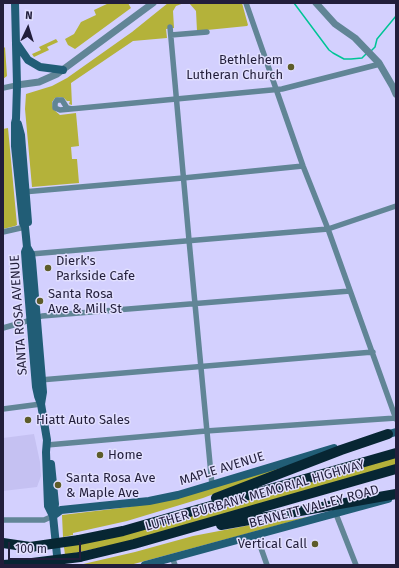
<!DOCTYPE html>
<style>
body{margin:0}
#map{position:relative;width:399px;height:568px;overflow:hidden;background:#d3d0fe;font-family:"Fira Sans",sans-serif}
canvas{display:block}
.frame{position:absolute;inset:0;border:4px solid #221e3b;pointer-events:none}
.north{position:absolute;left:8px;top:8px;width:40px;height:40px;-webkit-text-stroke:3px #e1dffe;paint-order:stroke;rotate:4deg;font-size:11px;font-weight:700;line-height:16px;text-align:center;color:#221e3b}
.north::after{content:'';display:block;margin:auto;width:14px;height:18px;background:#221e3b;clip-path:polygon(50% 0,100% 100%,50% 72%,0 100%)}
.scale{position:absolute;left:8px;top:542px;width:73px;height:18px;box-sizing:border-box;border:2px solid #221e3b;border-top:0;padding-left:5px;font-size:12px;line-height:14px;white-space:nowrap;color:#221e3b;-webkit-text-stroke:3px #e1dffe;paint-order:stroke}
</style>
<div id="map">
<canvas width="399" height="568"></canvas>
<div class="frame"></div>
<div class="north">N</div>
<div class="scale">100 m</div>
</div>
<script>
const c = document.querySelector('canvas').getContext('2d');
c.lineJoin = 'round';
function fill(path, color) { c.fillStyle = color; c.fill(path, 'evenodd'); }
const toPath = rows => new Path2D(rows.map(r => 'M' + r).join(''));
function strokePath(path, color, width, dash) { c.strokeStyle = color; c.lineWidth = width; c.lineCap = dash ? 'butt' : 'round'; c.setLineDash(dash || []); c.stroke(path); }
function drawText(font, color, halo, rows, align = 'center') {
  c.font = font + ' "Fira Sans",sans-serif'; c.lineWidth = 3; c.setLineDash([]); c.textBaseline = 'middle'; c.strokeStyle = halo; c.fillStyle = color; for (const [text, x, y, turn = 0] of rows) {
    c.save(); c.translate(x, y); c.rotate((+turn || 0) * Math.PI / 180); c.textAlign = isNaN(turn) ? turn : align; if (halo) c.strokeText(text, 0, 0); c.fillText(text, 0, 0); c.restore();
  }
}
fill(toPath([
 [34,434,40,462,41,476,37,487,3,491,3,438]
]), '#c5c1f2');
fill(toPath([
 [109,3,128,3,131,8,75,49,68,45,65,39,74,34,81,22,96,15,94,10],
 [168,3,184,3,176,6,173,11,174,28,166,29,167,38,133,41,71,83,72,105,69,104,70,101,67,101,64,98,60,97,55,98,52,102,53,109,60,115,76,113,79,146,71,147,72,159,77,159,79,183,32,187,25,109,26,94,52,86,67,78,132,32],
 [186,3,242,3,248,25,247,26,197,31,196,11,189,3],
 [56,39,58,42,47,47,49,50,34,57,32,54,41,50,39,47],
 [5,47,7,76,3,79,3,49],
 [8,128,17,225,15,226,3,229,3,129],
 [396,457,396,465,122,543,65,555,64,547],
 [288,466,203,498,127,521,73,533,73,535,63,537,62,515,129,507],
 [312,516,130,565,79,565,135,552,193,536,261,523,291,520]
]), '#b4b23a');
strokePath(toPath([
 [294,3,329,50,333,53,344,59,351,59,362,58,366,54],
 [371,51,375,47,377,39,396,16]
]), '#00c496', 1.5);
strokePath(toPath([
 [246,3,303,166,328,229,396,419],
 [170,27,189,240,212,485],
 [171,35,207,32],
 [3,88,17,85],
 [72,109,67,108,62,100,57,100,55,103,55,108,60,110,282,89,380,64],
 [23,192,183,178,303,166],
 [3,232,25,227],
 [31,254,328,229,396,206],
 [3,328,24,322,42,316,350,291],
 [40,380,373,352],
 [3,409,41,404],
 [47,445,206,431,396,418],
 [336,514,356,565],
 [3,520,44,520,53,516],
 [256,534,267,565],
 [172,557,175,565]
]), '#618596', 5.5);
strokePath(toPath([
 [316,3,335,24,355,38,379,63,393,87,396,94],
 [17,85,39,82,57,74,153,3]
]), '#618596', 7);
strokePath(toPath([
 [15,3,17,85,16,119,15,123,15,146,23,223,25,227,27,247,25,252,26,266,36,387,38,396,41,404],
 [17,44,28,60,40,67,63,70],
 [18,124,21,135,28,222],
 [27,247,31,254,32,261,43,392,41,404,47,440,46,452,48,506,53,516],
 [382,436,396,432],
 [51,464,55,504,53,516,58,565],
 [53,516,61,510,149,501,178,495,334,448],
 [145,565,388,499]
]), '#215d76', 8);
strokePath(toPath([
 [216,498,341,450,388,434],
 [221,525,396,494],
 [79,540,123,531,396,453],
 [3,543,30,547],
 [80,557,134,544,396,469],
 [3,565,32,563]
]), '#072633', 10);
strokePath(toPath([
 [30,547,79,540],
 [32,563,80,557]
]), '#072633', 10);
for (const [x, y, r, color] of [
 [291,67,4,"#5d5c29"],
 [48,268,4,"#5d5c29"],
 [40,301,4,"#5d5c29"],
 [28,420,4,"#5d5c29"],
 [100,455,4,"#5d5c29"],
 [58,485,4,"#5d5c29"],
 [315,544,4,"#5d5c29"]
]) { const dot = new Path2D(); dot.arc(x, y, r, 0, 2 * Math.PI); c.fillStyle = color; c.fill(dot); strokePath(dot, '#e1dffe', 1.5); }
drawText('13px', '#221e3b', '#e1dffe', [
 ["Bethlehem",283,60,"right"],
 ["Lutheran Church",283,75,"right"],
 ["Dierk's",56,261],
 ["Parkside Cafe",56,276],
 ["Santa Rosa",48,294],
 ["Ave & Mill St",48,309],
 ["Hiatt Auto Sales",36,420],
 ["Home",108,455],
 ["Santa Rosa Ave",66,478],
 ["& Maple Ave",66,493],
 ["Vertical Call",307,544,"right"]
], 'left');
drawText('13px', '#221e3b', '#e1dffe', [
 ["SANTA ROSA AVENUE",19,315,-94],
 ["MAPLE AVENUE",222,469,-17],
 ["LUTHER BURBANK MEMORIAL HIGHWAY",255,496,-16],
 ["BENNETT VALLEY ROAD",314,507,-15]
]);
</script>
